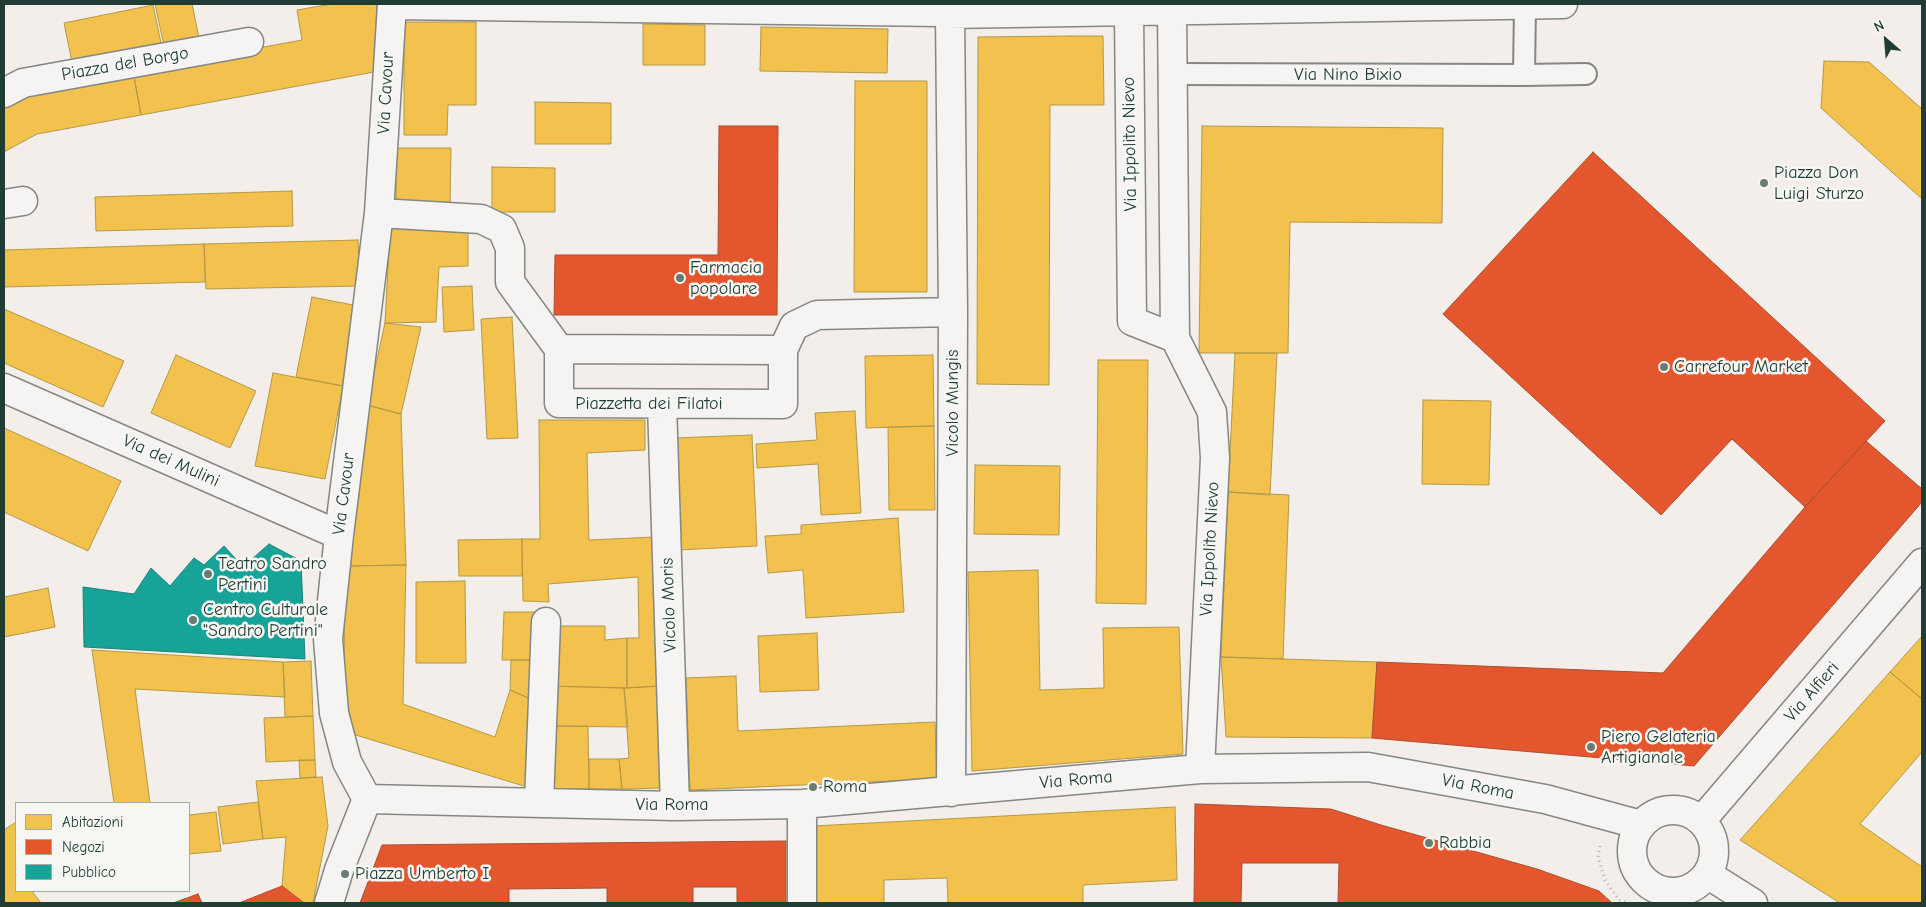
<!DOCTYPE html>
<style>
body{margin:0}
#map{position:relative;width:1926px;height:907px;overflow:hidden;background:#f3eee9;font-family:"Comic Neue",sans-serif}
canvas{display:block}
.frame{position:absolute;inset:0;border:5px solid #1f3d34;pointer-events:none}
.legend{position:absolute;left:15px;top:802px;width:175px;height:90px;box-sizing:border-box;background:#f6f6f2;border:1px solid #a0aca6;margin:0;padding:6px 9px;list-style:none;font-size:15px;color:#1f3d34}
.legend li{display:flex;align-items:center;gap:10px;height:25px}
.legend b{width:25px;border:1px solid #a0aca6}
.north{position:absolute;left:1861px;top:15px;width:50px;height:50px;-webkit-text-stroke:4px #f6f6f2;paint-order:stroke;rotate:333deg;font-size:14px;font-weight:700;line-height:20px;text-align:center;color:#1f3d34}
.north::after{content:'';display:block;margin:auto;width:18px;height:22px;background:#1f3d34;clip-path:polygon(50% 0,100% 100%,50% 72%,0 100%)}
</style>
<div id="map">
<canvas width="1926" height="907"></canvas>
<div class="frame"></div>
<ul class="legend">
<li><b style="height:14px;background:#f2c14e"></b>Abitazioni</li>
<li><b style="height:14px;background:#e4572e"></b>Negozi</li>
<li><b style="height:14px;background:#17a398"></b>Pubblico</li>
</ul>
<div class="north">N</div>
</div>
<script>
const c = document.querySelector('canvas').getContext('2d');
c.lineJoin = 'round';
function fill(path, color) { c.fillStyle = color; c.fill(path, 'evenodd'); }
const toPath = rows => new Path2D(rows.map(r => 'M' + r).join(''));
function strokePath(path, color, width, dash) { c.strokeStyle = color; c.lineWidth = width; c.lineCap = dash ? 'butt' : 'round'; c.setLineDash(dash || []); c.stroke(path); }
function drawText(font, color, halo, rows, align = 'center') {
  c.font = font + ' "Comic Neue",sans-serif'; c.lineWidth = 5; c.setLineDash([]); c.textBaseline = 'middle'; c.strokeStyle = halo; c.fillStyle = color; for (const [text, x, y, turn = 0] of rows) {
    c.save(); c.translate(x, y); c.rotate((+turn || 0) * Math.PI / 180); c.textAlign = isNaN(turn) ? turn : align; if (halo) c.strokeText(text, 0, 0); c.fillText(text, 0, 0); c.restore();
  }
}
const homes = toPath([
 [155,4,192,4,199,38,164,46,155,4],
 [332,4,377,4,374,72,141,115,133,71,302,40,297,10,332,4],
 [153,5,161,43,72,62,64,23,153,5],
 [404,22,476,22,476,105,448,105,447,135,404,135,404,22],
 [643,24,705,25,705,65,643,65,643,24],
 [761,27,888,29,887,73,760,71,761,27],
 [1071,36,1103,36,1104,105,1050,105,1049,385,977,384,978,37,1071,36],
 [1824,61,1869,62,1922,109,1922,199,1821,108,1824,61],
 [133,71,141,115,37,134,4,152,4,101,133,71],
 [855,81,927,81,927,292,854,292,855,81],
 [535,102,611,103,611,144,535,144,535,102],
 [1202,126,1443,128,1442,223,1290,222,1288,353,1199,353,1202,126],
 [396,148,451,148,450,206,396,206,396,148],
 [492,167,555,168,555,212,492,212,492,167],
 [292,191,293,226,96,231,95,197,292,191],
 [390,227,468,233,468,266,439,267,436,322,385,323,390,227],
 [358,240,360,286,206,289,204,244,358,240],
 [204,244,205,282,4,287,4,250,204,244],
 [472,286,474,330,444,332,442,287,472,286],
 [312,297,358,306,343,386,296,377,312,297],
 [4,309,124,361,103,407,4,363,4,309],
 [512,317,518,438,487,439,481,319,512,317],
 [385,323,421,327,401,414,367,405,385,323],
 [1235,353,1277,353,1270,495,1228,492,1235,353],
 [176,355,256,391,230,448,151,413,176,355],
 [933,355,934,426,866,428,865,356,933,355],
 [1098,360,1148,360,1146,604,1096,603,1098,360],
 [273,373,343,386,325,479,255,466,273,373],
 [1423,400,1491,401,1489,485,1422,484,1423,400],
 [367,405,401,414,406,565,345,566,347,499,359,498,360,449,367,405],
 [855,411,861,513,821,515,818,464,757,468,756,444,817,440,815,413,855,411],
 [539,420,645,420,645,450,587,453,589,540,655,537,659,686,627,688,627,638,639,638,638,577,548,584,549,602,523,601,522,539,540,539,539,420],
 [934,426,935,510,889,510,888,427,934,426],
 [4,428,121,481,88,551,4,512,4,428],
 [752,435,757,546,679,550,674,438,752,435],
 [975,465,1060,466,1059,535,974,534,975,465],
 [1228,492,1289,495,1283,659,1221,657,1228,492],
 [898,518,904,612,806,618,803,570,768,573,765,536,801,534,801,525,898,518],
 [522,539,522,576,459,576,458,540,522,539],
 [406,565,403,704,495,737,510,690,540,703,537,790,349,733,344,679,345,566,406,565],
 [1038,570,1040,690,1104,688,1103,628,1179,627,1183,754,972,771,968,572,1038,570],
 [465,581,466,663,416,663,416,582,465,581],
 [48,588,55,627,4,637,4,597,48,588],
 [504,612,540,612,541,660,502,660,504,612],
 [548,626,605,626,605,640,627,638,627,688,547,686,548,626],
 [817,633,819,690,760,692,758,636,817,633],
 [1922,636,1922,699,1890,672,1922,636],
 [92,650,283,662,285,697,135,689,150,803,114,803,92,650],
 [1221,657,1377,662,1372,738,1226,737,1221,657],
 [511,660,541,660,540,703,510,690,511,660],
 [311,661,313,716,285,717,283,662,311,661],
 [1890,672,1922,699,1922,752,1860,824,1922,867,1922,903,1840,903,1740,840,1890,672],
 [736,676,738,731,935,722,937,779,690,790,686,678,736,676],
 [547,686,624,688,628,727,545,726,547,686],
 [659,686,662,788,622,789,619,759,629,758,624,688,659,686],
 [313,716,315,760,266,762,264,718,313,716],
 [545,726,588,726,589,789,545,790,545,726],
 [589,759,619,759,622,789,589,789,589,759],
 [299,760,315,760,316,777,300,778,299,760],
 [322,777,328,826,313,903,304,903,282,886,286,837,263,839,256,781,322,777],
 [258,802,263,839,223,844,218,807,258,802],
 [1175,807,1177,880,1083,885,1083,903,948,903,947,878,884,880,884,903,813,903,813,826,1175,807],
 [216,812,221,851,189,854,189,815,216,812],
 [16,822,16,891,32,891,41,903,4,903,4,830,16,822]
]);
fill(homes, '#f2c14e');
strokePath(homes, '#b39946', 1);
const shops = toPath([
 [719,126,778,126,777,315,554,315,555,255,718,255,719,126],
 [1593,152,1885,421,1805,507,1732,439,1661,515,1443,314,1593,152],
 [1866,441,1922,489,1922,502,1694,766,1372,738,1377,662,1663,673,1805,507,1866,441],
 [1195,804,1331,809,1381,825,1537,869,1599,891,1612,903,1338,903,1339,863,1242,863,1241,903,1194,903,1195,804],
 [786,841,786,903,737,903,737,887,693,887,693,903,607,903,607,888,509,889,509,903,360,903,382,845,786,841],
 [282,886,304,903,239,903,282,886],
 [198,894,202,903,173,903,198,894]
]);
fill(shops, '#e4572e');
strokePath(shops, '#a94f30', 1);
const public = toPath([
 [269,544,301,561,305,659,84,647,83,587,134,594,151,568,170,586,194,558,204,565,224,546,243,567,269,544]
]);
fill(public, '#17a398');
strokePath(public, '#19847a', 1);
const lane = toPath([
 [1172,74,1524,75,1525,6],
 [1524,75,1586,74]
]);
const street = toPath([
 [392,5,941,12,950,14,1563,4],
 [1172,10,1175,338,1212,412,1215,458,1200,769],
 [1129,11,1132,321,1175,338],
 [950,14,953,312,951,792],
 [4,93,23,83,249,42],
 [4,204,23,201],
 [379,213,481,219,502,229,510,248,510,282,559,349],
 [559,349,559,403,783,404,783,350,794,326,817,315,953,312],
 [559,349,783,350],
 [4,388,339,535],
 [662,404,675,806],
 [367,799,675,806,802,804,1200,769,1368,767,1545,799,1641,825],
 [367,799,347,762,334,713,328,639,339,535,379,213,392,4],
 [539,803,546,622],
 [802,804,802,903],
 [329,903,339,870,367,799]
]);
const secondary = toPath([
 '1632 851a41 41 0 1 1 82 0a41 41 0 1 1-82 0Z',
 [1701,821,1922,563],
 [1707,874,1753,903]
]);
strokePath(lane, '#848783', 24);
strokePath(street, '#848783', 31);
strokePath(secondary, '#848783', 31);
strokePath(toPath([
 [1600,846,1598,857,1605,880,1619,900,1629,903]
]), '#b0b2b0', 3, [1, 4]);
strokePath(lane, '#f5f4f2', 20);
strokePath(street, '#f5f4f2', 28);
strokePath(secondary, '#f5f4f2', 28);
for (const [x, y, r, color] of [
 [1764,183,5,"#697b73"],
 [680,278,5,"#697b73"],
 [1664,367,5,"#697b73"],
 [208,574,5,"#697b73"],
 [193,620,5,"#697b73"],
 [1591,747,5,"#697b73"],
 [813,787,5,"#697b73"],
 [1429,843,5,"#697b73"],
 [345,874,5,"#697b73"]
]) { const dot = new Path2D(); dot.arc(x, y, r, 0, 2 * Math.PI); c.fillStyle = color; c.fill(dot); strokePath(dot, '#f6f6f2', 2); }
drawText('18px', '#1f3d34', '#f6f6f2', [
 ["Piazza del Borgo",125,64,-10],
 ["Via Nino Bixio",1348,75],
 ["Via Cavour",386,93,-87],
 ["Via Ippolito Nievo",1130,144,-91],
 ["Vicolo Mungis",953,403,-90],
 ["Piazzetta dei Filatoi",649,404],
 ["Via dei Mulini",171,461,24],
 ["Via Cavour",344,494,-83],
 ["Via Ippolito Nievo",1210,549,-87],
 ["Vicolo Moris",669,605,-92],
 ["Via Alfieri",1812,692,-49],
 ["Via Roma",1076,780,-5],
 ["Via Roma",1478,787,11],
 ["Via Roma",672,805]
]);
drawText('18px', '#1f3d34', '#f6f6f2', [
 ["Piazza Don",1774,173],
 ["Luigi Sturzo",1774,194],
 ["Farmacia",690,268],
 ["popolare",690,289],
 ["Carrefour Market",1674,367],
 ["Teatro Sandro",218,564],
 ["Pertini",218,585],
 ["Centro Culturale",203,610],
 ["\"Sandro Pertini\"",203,631],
 ["Piero Gelateria",1601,737],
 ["Artigianale",1601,758],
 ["Roma",823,787],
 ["Rabbia",1439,843],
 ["Piazza Umberto I",355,874]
], 'left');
</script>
